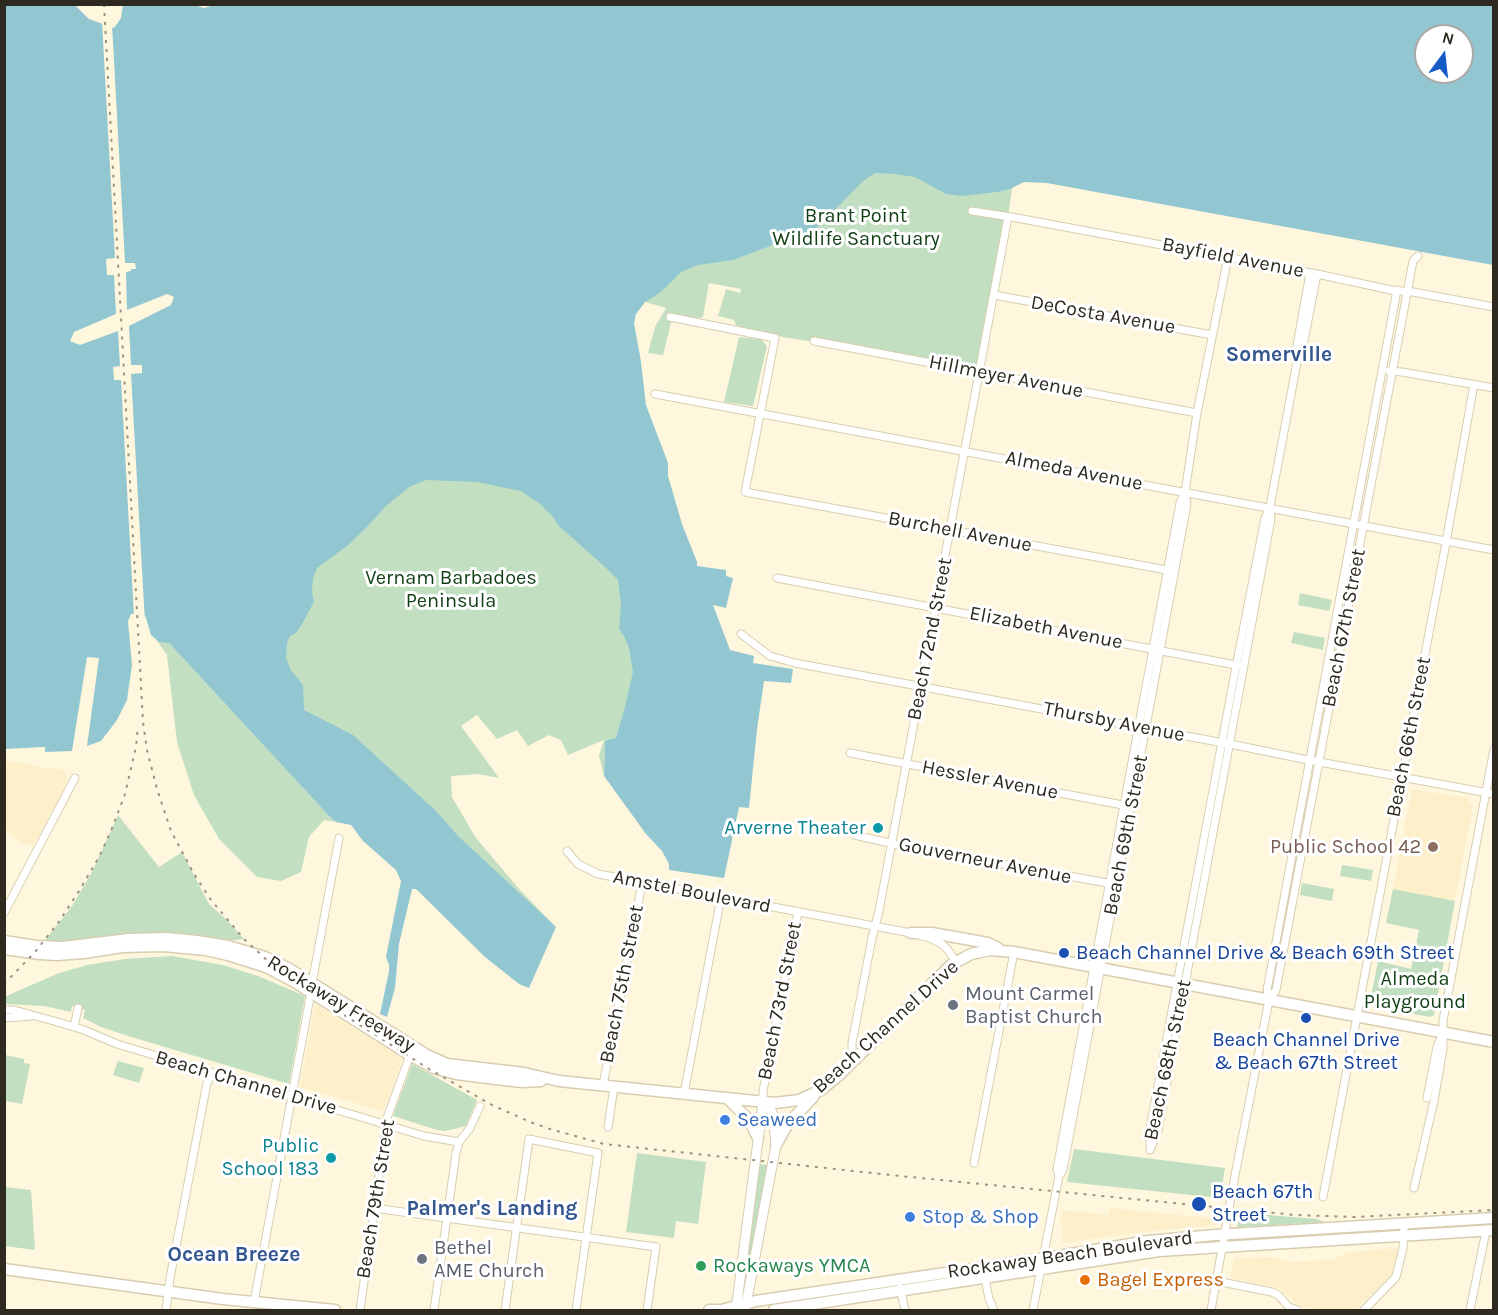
<!DOCTYPE html>
<style>
body{margin:0}
#map{position:relative;width:1498px;height:1315px;overflow:hidden;background:#fff6de;font-family:Karla,sans-serif}
canvas{display:block}
.frame{position:absolute;inset:0;border:6px solid #2e2a1f;pointer-events:none}
.north{position:absolute;left:1414px;top:24px;width:60px;height:60px;box-sizing:border-box;background:#fff;border:2px solid #abaaa5;border-radius:50%;rotate:15deg;font-size:16px;font-weight:700;line-height:24px;text-align:center;color:#2e2a1f}
.north::after{content:'';display:block;margin:auto;width:21px;height:27px;background:#165ac5;clip-path:polygon(50% 0,100% 100%,50% 72%,0 100%)}
</style>
<div id="map">
<canvas width="1498" height="1315"></canvas>
<div class="frame"></div>
<div class="north">N</div>
</div>
<script>
const c = document.querySelector('canvas').getContext('2d');
c.lineJoin = 'round';
function fill(path, color) { c.fillStyle = color; c.fill(path, 'evenodd'); }
const toPath = rows => new Path2D(rows.map(r => 'M' + r).join(''));
function strokePath(path, color, width, dash) { c.strokeStyle = color; c.lineWidth = width; c.lineCap = dash ? 'butt' : 'round'; c.setLineDash(dash || []); c.stroke(path); }
function drawText(font, color, halo, rows, align = 'center') {
  c.font = font + ' Karla,sans-serif'; c.lineWidth = 6; c.setLineDash([]); c.textBaseline = 'middle'; c.strokeStyle = halo; c.fillStyle = color; for (const [text, x, y, turn = 0] of rows) {
    c.save(); c.translate(x, y); c.rotate((+turn || 0) * Math.PI / 180); c.textAlign = isNaN(turn) ? turn : align; if (halo) c.strokeText(text, 0, 0); c.fillText(text, 0, 0); c.restore();
  }
}
fill(toPath([
 [5,762,18,762,42,768,63,769,68,779,56,806,52,810,33,846,21,843,6,830,5,832],
 [1412,789,1468,798,1469,803,1473,805,1455,901,1393,889],
 [315,1004,403,1059,383,1111,300,1087],
 [1110,1208,1138,1211,1219,1219,1217,1225,1151,1231,1062,1243,1063,1223,1060,1222,1062,1210,1108,1215],
 [1398,1248,1393,1275,1355,1310,1321,1310,1300,1307,1279,1288,1230,1278,1234,1259,1271,1257,1289,1262,1331,1260,1351,1252]
]), '#fcefc9');
fill(toPath([
 [764,107,1019,138,1008,217,979,373,857,349,783,337,741,327,736,325,734,320,718,316,726,289,740,293,737,308,741,289,709,283,703,317,701,317,701,318,675,316,671,323,663,355,648,353,655,327,666,308,645,302],
 [739,337,761,339,767,346,753,406,724,402],
 [424,475,479,476,525,489,613,559,638,654,619,739,605,741,604,776,599,755,604,740,568,755,561,740,549,735,528,746,517,730,497,739,477,715,461,726,499,778,478,774,451,776,452,797,476,838,520,890,556,927,538,911,301,717,277,640,303,575,357,525],
 [1300,593,1332,600,1329,611,1298,605],
 [1294,632,1325,638,1323,650,1291,643],
 [156,639,169,643,329,816,336,822,324,820,309,837,301,872,281,881,257,877,219,839,194,795,177,742,167,655],
 [118,815,159,867,182,852,209,904,228,921,244,939,228,941,199,936,161,933,135,933,91,940,54,943,43,943,72,906,92,872],
 [1342,865,1373,870,1371,881,1340,876],
 [1302,883,1334,889,1332,901,1300,895],
 [1393,889,1455,901,1434,1015,1430,1017,1381,1008,1371,996,1378,961,1411,969,1419,930,1386,923],
 [172,956,223,965,258,976,305,996,289,1084,128,1036,101,1027,83,1018,85,1010,72,1006,71,1012,44,1006,5,1004,4,997,59,973,87,965,125,959],
 [5,1055,24,1059,24,1063,30,1064,22,1104,5,1101],
 [118,1061,144,1068,139,1083,113,1075],
 [412,1064,477,1100,466,1126,446,1131,437,1130,393,1116],
 [1074,1149,1225,1168,1220,1198,1067,1182],
 [637,1153,706,1162,698,1224,676,1221,674,1238,626,1232],
 [759,1164,768,1165,746,1289,741,1288],
 [5,1187,31,1190,35,1250,5,1246],
 [1256,1214,1317,1219,1325,1222,1237,1227,1239,1216,1254,1217]
]), '#c2e0c1');
fill(toPath([
 [123,4,191,4,204,8,218,4,1493,5,1493,265,1047,183,1024,182,1010,189,997,192,962,196,946,194,915,177,894,174,875,173,863,181,821,224,803,238,778,243,733,260,698,265,681,272,661,292,645,302,636,314,634,323,641,362,646,405,668,463,668,476,682,524,697,562,697,566,726,570,726,576,733,578,726,608,713,605,730,650,754,656,753,663,793,669,791,683,764,681,757,729,749,808,739,807,724,878,669,870,669,864,662,851,646,834,604,776,605,741,616,738,625,707,633,672,629,648,624,636,619,629,621,604,618,580,605,567,559,526,553,517,540,504,521,491,477,482,426,480,409,487,385,507,366,528,347,546,317,568,313,578,312,592,314,602,302,624,296,633,290,636,287,643,286,657,290,669,303,685,304,710,353,735,436,811,458,836,556,927,529,988,519,984,485,957,416,889,412,889,399,944,395,988,387,1017,380,1014,389,971,389,965,386,957,401,881,396,870,363,841,351,825,336,822,329,816,169,643,159,642,151,635,146,618,143,613,131,614,128,621,132,665,127,700,117,720,101,741,87,746,99,658,87,657,72,751,45,752,45,747,5,749,5,5,75,5,89,19,114,28,121,18],
 [1426,36,1462,36,1462,72,1426,72]
]), '#92c7d2');
fill(toPath([
 [102,21,112,24,125,263,135,263,136,269,131,269,131,271,126,272,127,310,167,294,174,297,171,305,129,326,131,365,142,365,142,373,131,374,145,623,141,616,134,616,121,380,114,380,113,367,120,366,118,331,80,345,70,341,74,332,116,314,114,275,107,275,106,259,115,258]
]), '#fff6de');
const street = toPath([
 [972,211,1017,218,1317,274,1391,290,1413,292,1494,307],
 [994,295,1212,335],
 [670,317,775,338,745,492,1172,571],
 [814,341,1197,413],
 [1299,355,1303,346,1317,274],
 [1389,371,1402,372,1494,388],
 [655,394,1494,550],
 [777,578,1241,666],
 [741,634,770,656,795,663,1240,746,1303,759,1494,794],
 [850,753,1128,806],
 [854,835,903,846,1113,884],
 [567,851,578,864,598,874,911,933,930,938,942,944,948,950,956,962],
 [4,913,75,778],
 [312,983,339,838],
 [1269,1000,1276,990,1405,304,1413,261,1418,256],
 [4,1010,14,1010,54,1021,84,1030,117,1044,424,1136,459,1142],
 [4,1018,32,1016],
 [74,1027,78,1008],
 [855,1060,852,1052,852,1043,872,938,879,911,1008,217],
 [603,1085,642,883],
 [684,1094,721,897],
 [1427,1098,1437,1047,1442,1035],
 [763,1102,763,1091,798,912],
 [608,1127,614,1087],
 [1150,1145,1150,1129,1235,672,1265,518,1270,508],
 [1150,1150,1158,1130,1271,519,1270,508,1271,501,1298,357,1297,345,1310,273],
 [974,1163,1014,952],
 [1059,1176,1057,1169,1097,951,1180,503,1185,492,1197,413,1228,257],
 [1414,1188,1434,1101,1443,1049,1443,1021,1494,749],
 [1323,1197,1445,548,1474,384],
 [374,1208,656,1247,647,1310],
 [985,1278,989,1299,994,1310],
 [1216,1281,1272,1292,1278,1295,1289,1307,1297,1310],
 [900,1288,905,1310],
 [254,1302,311,992],
 [166,1310,170,1278,207,1083,213,1073],
 [360,1310,387,1118,410,1055],
 [434,1310,456,1153,459,1142,470,1128,480,1106],
 [505,1310,529,1139,598,1153,576,1310],
 [1033,1310,1059,1176,1063,1170,1147,721,1187,504,1185,492],
 [1211,1310,1236,1170,1269,1000,1267,988,1268,985,1397,290],
 [1364,1310,1396,1277,1403,1248,1404,1224],
 [1470,1310,1486,1231]
]);
const secondary = toPath([
 [736,1310,763,1102],
 [745,1310,776,1145,773,1115,768,1103]
]);
const primary = toPath([
 [911,933,932,933,988,943,998,948],
 [4,941,36,946,63,947,129,939,167,938,197,941,228,946,265,957,288,968,427,1055,447,1064,524,1073,559,1081,775,1103,799,1100,821,1090,838,1076,951,965,971,954,990,950,1014,952,1494,1042],
 [4,949,40,954,57,955,84,953,122,947,163,946,206,950,228,955,266,967,293,981,410,1055,434,1068,456,1074,496,1079,522,1082,541,1081],
 [727,1098,749,1120,758,1138],
 [776,1145,787,1125,814,1096],
 [4,1269,223,1299,335,1310],
 [709,1310,721,1310,756,1301,1053,1257,1148,1241,1215,1235,1494,1218],
 [774,1310,1159,1251,1494,1230]
]);
strokePath(street, '#d8cdb0', 9);
strokePath(secondary, '#d8cdb0', 11);
strokePath(primary, '#d8cdb0', 13);
strokePath(street, '#fff', 7);
strokePath(secondary, '#fff', 9);
strokePath(primary, '#fff', 10);
strokePath(toPath([
 [104,4,143,722,147,750,157,789,171,831,194,874,211,900,244,939,281,973,319,999,429,1069,492,1105,530,1122,550,1129,604,1144,900,1176,1295,1215,1355,1217,1494,1210],
 [4,984,35,952,58,923,79,891,99,857,111,831,125,794,136,747,138,726]
]), '#9a9381', 2, [3, 6]);
for (const [x, y, r, color] of [
 [878,828,6,"#0f9aa8"],
 [1433,847,6,"#8d6e63"],
 [1064,953,6,"#1a4fb4"],
 [953,1005,6,"#6b7280"],
 [1306,1018,6,"#1a4fb4"],
 [725,1120,6,"#3f7fe0"],
 [331,1158,6,"#0f9aa8"],
 [1199,1204,8,"#1a4fb4"],
 [910,1217,6,"#3f7fe0"],
 [422,1259,6,"#6b7280"],
 [701,1266,6,"#2e9e5b"],
 [1085,1280,6,"#e8710a"]
]) { const dot = new Path2D(); dot.arc(x, y, r, 0, 2 * Math.PI); c.fillStyle = color; c.fill(dot); strokePath(dot, '#fff', 2); }
drawText('20px', '#103f14', '#fff', [
 ["Brant Point",856,216],
 ["Wildlife Sanctuary",856,239],
 ["Vernam Barbadoes",451,578],
 ["Peninsula",451,601],
 ["Almeda",1415,979],
 ["Playground",1415,1002]
]);
drawText('20px', '#2e2a1f', '#fff', [
 ["Bayfield Avenue",1233,258,11],
 ["DeCosta Avenue",1103,315,10],
 ["Hillmeyer Avenue",1006,377,11],
 ["Almeda Avenue",1074,471,11],
 ["Burchell Avenue",960,532,11],
 ["Elizabeth Avenue",1046,628,11],
 ["Beach 67th Street",1344,628,-79],
 ["Beach 72nd Street",930,639,-79],
 ["Thursby Avenue",1114,722,11],
 ["Beach 66th Street",1409,737,-79],
 ["Hessler Avenue",990,780,11],
 ["Beach 69th Street",1126,835,-79],
 ["Gouverneur Avenue",985,861,11],
 ["Amstel Boulevard",692,892,11],
 ["Beach 75th Street",622,984,-79],
 ["Beach 73rd Street",780,1001,-79],
 ["Rockaway Freeway",341,1004,31],
 ["Beach Channel Drive",886,1027,-42],
 ["Beach 68th Street",1168,1060,-78],
 ["Beach Channel Drive",246,1083,16],
 ["Beach 79th Street",376,1199,-81],
 ["Rockaway Beach Boulevard",1070,1255,-8]
]);
drawText('20px', '#0d838f', '#fff', [
 ["Arverne Theater",866,828],
 ["Public",319,1146],
 ["School 183",319,1169]
], 'right');
drawText('20px', '#785e54', '#fff', [
 ["Public School 42",1421,847]
], 'right');
drawText('20px', '#164399', '#fff', [
 ["Beach Channel Drive & Beach 69th Street",1076,953],
 ["Beach Channel Drive",1306,1040,"center"],
 ["& Beach 67th Street",1306,1063,"center"],
 ["Beach 67th",1212,1192],
 ["Street",1212,1215]
], 'left');
drawText('20px', '#5b616d', '#fff', [
 ["Mount Carmel",965,994],
 ["Baptist Church",965,1017],
 ["Bethel",434,1248],
 ["AME Church",434,1271]
], 'left');
drawText('20px', '#366cbe', '#fff', [
 ["Seaweed",737,1120],
 ["Stop & Shop",922,1217]
], 'left');
drawText('20px', '#27864d', '#fff', [
 ["Rockaways YMCA",713,1266]
], 'left');
drawText('20px', '#c56008', '#fff', [
 ["Bagel Express",1097,1280]
], 'left');
drawText('bold 21px', '#34568e', '#fff', [
 ["Somerville",1279,355],
 ["Palmer's Landing",492,1209],
 ["Ocean Breeze",234,1255]
]);
</script>
